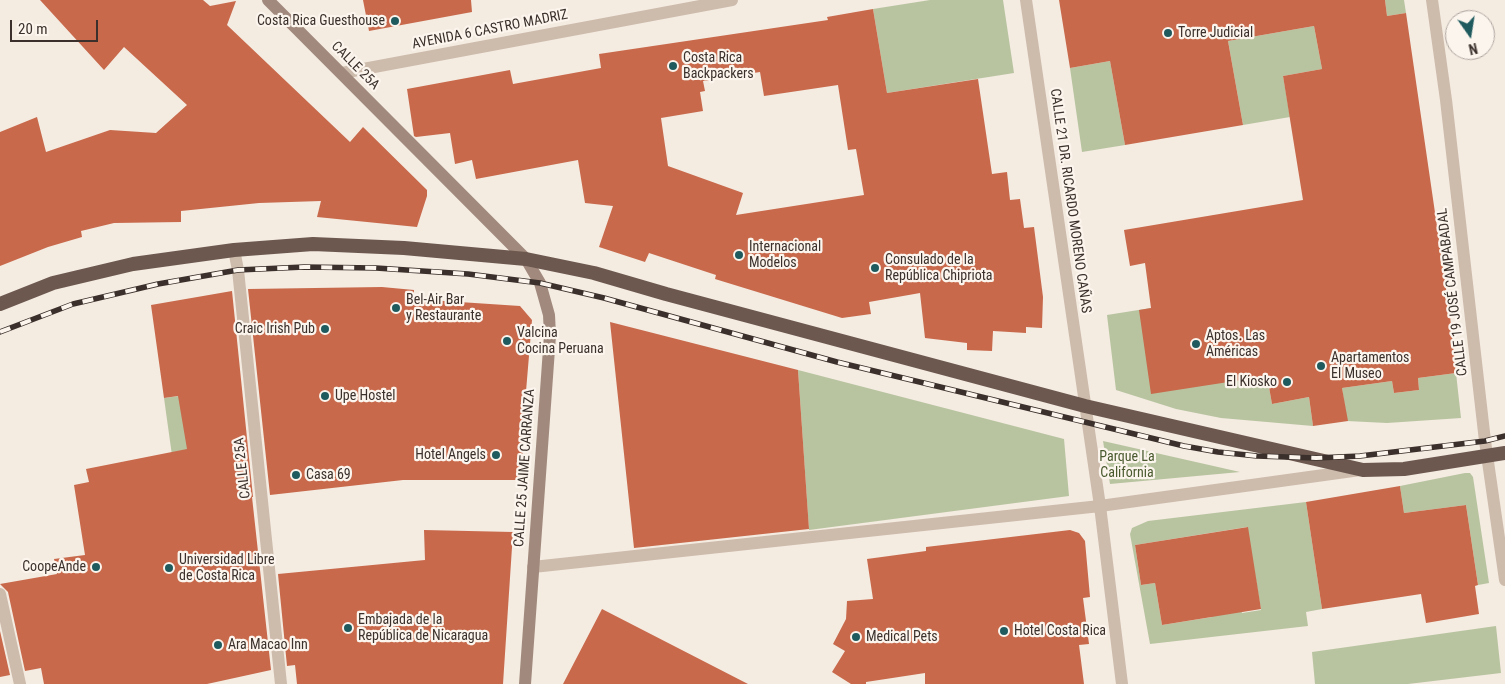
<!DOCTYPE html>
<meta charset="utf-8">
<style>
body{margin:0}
#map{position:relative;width:1505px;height:684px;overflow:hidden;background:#f4ebe1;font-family:"Roboto Condensed",sans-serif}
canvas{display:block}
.north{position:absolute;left:1445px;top:10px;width:50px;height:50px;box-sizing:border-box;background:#fbf5ee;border:1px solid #aea6a0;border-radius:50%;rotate:167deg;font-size:14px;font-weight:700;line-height:20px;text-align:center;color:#3b302b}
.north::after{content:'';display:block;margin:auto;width:18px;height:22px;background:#1f5a5e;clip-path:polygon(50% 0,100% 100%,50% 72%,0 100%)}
.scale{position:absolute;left:10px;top:20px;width:88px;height:22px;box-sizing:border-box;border:2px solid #3b302b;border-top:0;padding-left:6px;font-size:15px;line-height:18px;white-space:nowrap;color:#3b302b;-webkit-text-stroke:4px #fbf5ee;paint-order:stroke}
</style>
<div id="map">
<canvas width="1505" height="684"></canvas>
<div class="north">N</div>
<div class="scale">20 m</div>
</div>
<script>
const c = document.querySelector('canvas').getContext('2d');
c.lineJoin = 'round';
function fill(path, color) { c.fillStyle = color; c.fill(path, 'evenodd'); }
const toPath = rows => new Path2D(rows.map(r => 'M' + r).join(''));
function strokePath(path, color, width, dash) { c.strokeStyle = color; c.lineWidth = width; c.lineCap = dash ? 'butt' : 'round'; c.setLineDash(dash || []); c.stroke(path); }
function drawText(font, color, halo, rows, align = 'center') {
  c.font = font + ' "Roboto Condensed",sans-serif'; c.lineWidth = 4.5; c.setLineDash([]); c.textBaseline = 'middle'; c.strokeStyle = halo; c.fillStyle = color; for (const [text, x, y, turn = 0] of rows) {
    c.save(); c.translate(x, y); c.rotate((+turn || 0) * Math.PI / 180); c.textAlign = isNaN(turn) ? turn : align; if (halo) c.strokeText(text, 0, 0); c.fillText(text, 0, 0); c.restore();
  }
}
fill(toPath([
 [930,0,1003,0,1014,73,887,93,873,9],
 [1385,0,1404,0,1406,13,1387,16],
 [1314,26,1322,69,1283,76,1290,117,1243,125,1228,41],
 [1110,61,1125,145,1082,152,1070,68],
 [1252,292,1272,404,1309,397,1313,426,1221,418,1176,409,1116,390,1107,315],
 [798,370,1064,439,1069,496,809,530],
 [1456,373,1461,418,1387,423,1347,421,1342,388,1392,381,1394,393,1419,390,1418,378],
 [240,388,190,461,175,477,164,398],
 [1103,441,1240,472,1110,484],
 [1465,473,1470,473,1473,477,1489,583,1478,585,1466,505,1404,513,1400,486],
 [1306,502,1322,609,1306,612,1308,626,1150,644,1130,534,1132,528,1148,521],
 [1247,527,1261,610,1242,613,1237,583,1207,588,1212,617,1162,625,1155,583,1141,585,1135,545],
 [1496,626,1501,673,1408,684,1315,684,1312,652]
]), '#b8c4a0');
fill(toPath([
 [40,0,203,0,210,6,236,1,227,25,350,142,363,127,427,190,427,196,417,227,317,217,321,201,259,203,181,211,181,222,114,223,81,231,82,237,48,247,0,266,0,132,37,117,46,152,110,130,156,133,187,105,124,47,104,70],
 [363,0,471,0,472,12,369,31],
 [1059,0,1385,0,1387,16,1406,13,1450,316,1456,373,1418,378,1419,390,1394,393,1392,381,1342,388,1348,421,1313,426,1309,397,1272,404,1267,376,1151,394,1139,310,1151,308,1145,263,1130,266,1124,230,1303,200,1283,76,1322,69,1314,26,1228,41,1243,125,1125,145,1110,61,1070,68],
 [873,9,887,93,978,79,992,174,1007,172,1010,200,1020,199,1024,228,1034,227,1043,297,1042,328,1026,327,1026,333,993,331,992,351,967,350,967,343,925,338,920,293,869,302,871,314,842,318,715,279,716,275,649,253,645,262,599,247,613,206,585,203,578,160,476,179,472,160,455,164,450,133,416,137,414,136,407,89,510,70,513,84,601,68,599,54,828,20,827,17],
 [760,72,764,96,838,85,848,150,856,149,864,195,736,215,743,193,668,166,661,118,703,111,700,92,705,91,703,81],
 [382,287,414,290,414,299,520,306,532,320,523,427,522,480,403,480,270,495,248,289],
 [232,291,253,497,252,497,271,670,207,684,44,684,41,668,25,671,8,592,0,584,57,574,54,559,85,555,74,485,89,482,86,469,187,449,178,396,164,398,151,305],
 [610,322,798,370,809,529,634,548],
 [1400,486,1404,513,1466,505,1478,585,1475,586,1479,614,1426,623,1421,594,1322,609,1306,502],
 [1248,527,1261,609,1162,625,1155,583,1141,585,1135,545],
 [424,530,513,532,503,684,297,684,295,665,287,666,278,574,425,560],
 [1070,530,1079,533,1085,541,1090,597,1083,598,1089,644,1079,645,1084,684,925,684,925,673,866,682,866,684,851,684,832,672,845,651,833,644,846,619,847,601,873,599,867,559,926,551,926,547],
 [602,609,748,684,563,684],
 [0,631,10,675,0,677]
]), '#c8694b');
strokePath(toPath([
 [1026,0,1100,506,1122,684],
 [1432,0,1446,100,1485,441,1505,580],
 [342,73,732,0],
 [234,250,238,270,281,684],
 [533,567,1100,506,1360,470],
 [0,594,20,684]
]), '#cdbbac', 12);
strokePath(toPath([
 [268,0,526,259,540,283,549,315,550,335,525,684]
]), '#a18a7d', 12);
strokePath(toPath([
 [0,304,53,283,133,264,234,250,313,244,404,248,526,259,594,273,666,294,1085,406,1363,470,1404,469,1505,453]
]), '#6c584f', 14);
const rail = toPath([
 [0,332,73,304,158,284,238,270,304,267,376,268,468,274,540,283,604,298,837,362,1184,446,1218,452,1257,456,1316,458,1360,456,1485,441,1505,436]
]);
strokePath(rail, '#3b302b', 5.5);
strokePath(rail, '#fbf5ee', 4, [11]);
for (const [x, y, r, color] of [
 [395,21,5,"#1f5a5e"],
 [1168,33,5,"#1f5a5e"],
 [673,66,5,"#1f5a5e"],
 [739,255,5,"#1f5a5e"],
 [875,268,5,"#1f5a5e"],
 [396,308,5,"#1f5a5e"],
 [325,329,5,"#1f5a5e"],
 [507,341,5,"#1f5a5e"],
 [1196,344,5,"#1f5a5e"],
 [1321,366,5,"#1f5a5e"],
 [1287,382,5,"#1f5a5e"],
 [325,396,5,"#1f5a5e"],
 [496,455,5,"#1f5a5e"],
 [296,475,5,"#1f5a5e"],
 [96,567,5,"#1f5a5e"],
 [169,568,5,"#1f5a5e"],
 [348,628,5,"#1f5a5e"],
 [1004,631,5,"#1f5a5e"],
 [856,637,5,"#1f5a5e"],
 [218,645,5,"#1f5a5e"]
]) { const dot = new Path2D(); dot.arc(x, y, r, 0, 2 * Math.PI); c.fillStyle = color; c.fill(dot); strokePath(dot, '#fbf5ee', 2); }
drawText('14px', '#3b302b', '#fbf5ee', [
 ["Costa Rica Guesthouse",385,21,"right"],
 ["Torre Judicial",1178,33],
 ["Costa Rica",683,58],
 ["Backpackers",683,74],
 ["Internacional",749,247],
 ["Modelos",749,263],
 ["Consulado de la",885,260],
 ["República Chipriota",885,276],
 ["Bel-Air Bar",406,300],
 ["y Restaurante",406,316],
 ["Craic Irish Pub",315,329,"right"],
 ["Valcina",517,333],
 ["Cocina Peruana",517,349],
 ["Aptos. Las",1206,336],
 ["Américas",1206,352],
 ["Apartamentos",1331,358],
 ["El Museo",1331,374],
 ["El Kiosko",1277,382,"right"],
 ["Upe Hostel",335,396],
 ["Hotel Angels",486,455,"right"],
 ["Casa 69",306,475],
 ["Universidad Libre",179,560],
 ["de Costa Rica",179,576],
 ["CoopeAnde",86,567,"right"],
 ["Embajada de la",358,620],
 ["República de Nicaragua",358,636],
 ["Hotel Costa Rica",1014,631],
 ["Medical Pets",866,637],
 ["Ara Macao Inn",228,645]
], 'left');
drawText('14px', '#3b302b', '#fbf5ee', [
 ["AVENIDA 6 CASTRO MADRIZ",490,30,-11],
 ["CALLE 25A",355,66,45],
 ["CALLE 21 DR. RICARDO MORENO CAÑAS",1070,201,82],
 ["CALLE 19 JOSÉ CAMPABADAL",1453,292,-97],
 ["CALLE 25A",243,468,-96],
 ["CALLE 25 JAIME CARRANZA",525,468,-86]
]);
drawText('14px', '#4a5a2e', '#fbf5ee', [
 ["Parque La",1127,457],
 ["California",1127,473]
]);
</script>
